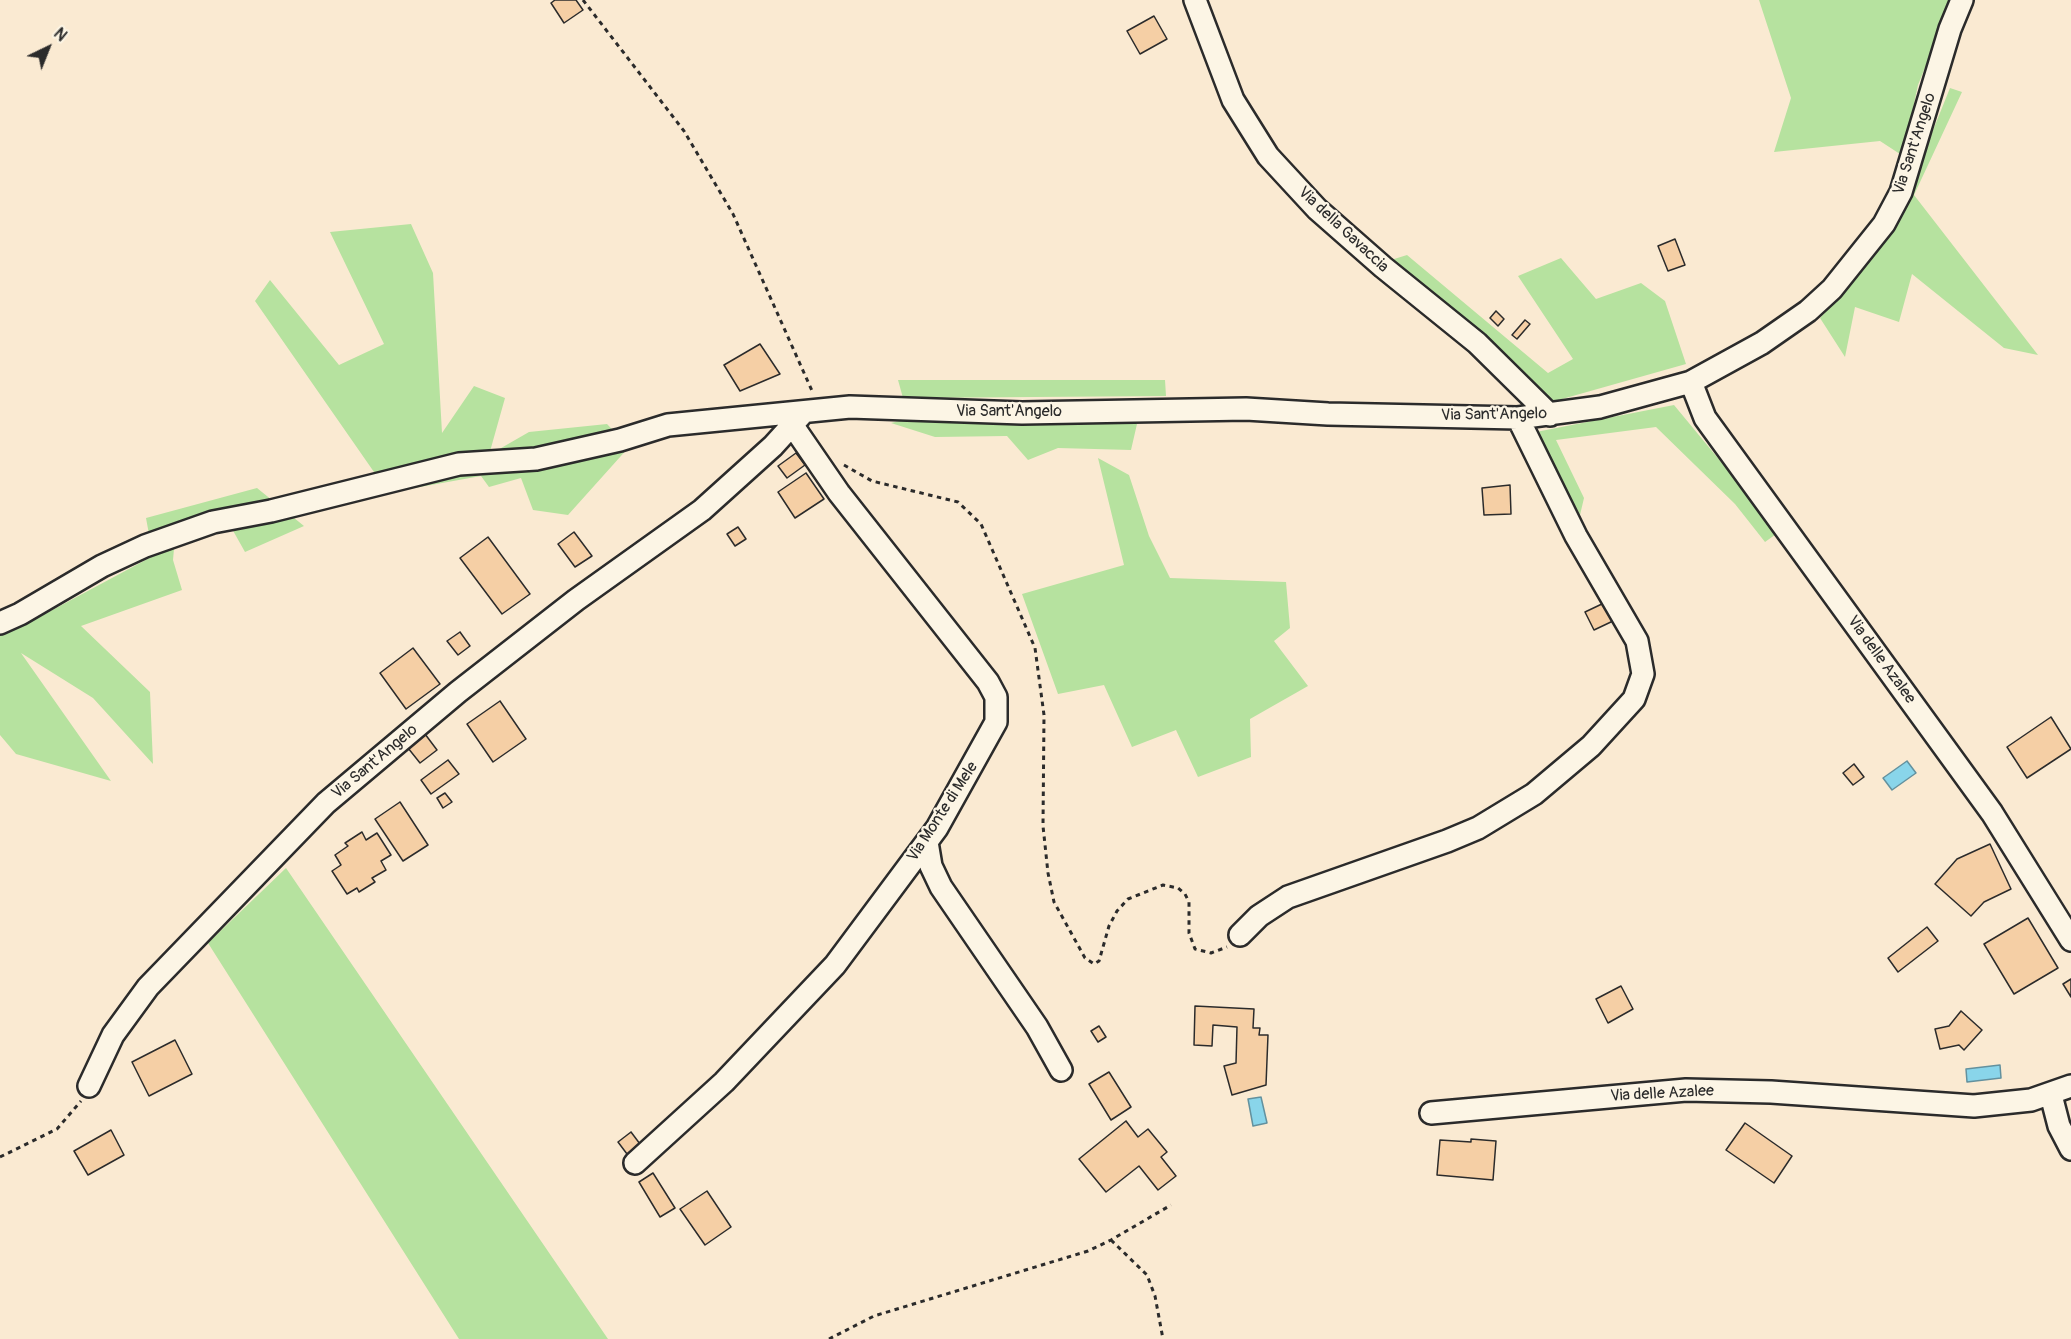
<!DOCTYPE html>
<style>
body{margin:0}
#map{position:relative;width:2071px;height:1339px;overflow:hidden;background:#faead2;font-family:Pangolin,sans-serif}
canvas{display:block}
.north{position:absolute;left:18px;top:18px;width:60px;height:60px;-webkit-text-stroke:4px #fcf5e5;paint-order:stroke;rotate:43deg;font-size:16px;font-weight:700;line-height:24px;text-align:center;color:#2b2b2b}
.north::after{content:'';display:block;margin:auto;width:21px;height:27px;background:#2b2b2b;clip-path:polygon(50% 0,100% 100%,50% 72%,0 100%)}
</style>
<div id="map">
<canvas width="2071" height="1339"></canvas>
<div class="north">N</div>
</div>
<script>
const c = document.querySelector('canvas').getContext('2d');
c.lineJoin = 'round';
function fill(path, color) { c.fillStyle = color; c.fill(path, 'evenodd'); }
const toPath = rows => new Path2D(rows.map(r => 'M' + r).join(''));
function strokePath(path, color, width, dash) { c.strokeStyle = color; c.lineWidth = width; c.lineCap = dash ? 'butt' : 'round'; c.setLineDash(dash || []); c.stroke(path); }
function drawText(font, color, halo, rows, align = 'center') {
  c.font = font + ' Pangolin,sans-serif'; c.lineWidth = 4.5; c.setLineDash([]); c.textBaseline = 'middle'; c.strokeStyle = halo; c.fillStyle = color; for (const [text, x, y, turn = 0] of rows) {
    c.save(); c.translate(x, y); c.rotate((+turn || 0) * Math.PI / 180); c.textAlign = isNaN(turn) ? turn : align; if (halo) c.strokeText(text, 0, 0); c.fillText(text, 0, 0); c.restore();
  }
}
fill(toPath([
 [1759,0,1952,0,1918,85,1903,156,1880,141,1774,152,1791,98],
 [1950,88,1962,92,1914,195,2038,355,2004,348,1912,274,1899,322,1855,307,1845,357,1820,318,1843,293,1900,212],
 [411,224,433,273,442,433,474,386,505,398,489,455,529,432,607,424,629,447,568,515,533,510,521,478,489,487,481,476,381,494,374,472,255,301,270,280,339,365,384,344,330,232],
 [1407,255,1548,373,1573,359,1518,276,1561,258,1596,299,1641,283,1665,301,1686,364,1555,401,1537,391,1391,260],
 [898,380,1165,380,1166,396,903,398],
 [1674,405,1779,532,1765,542,1735,504,1656,427,1556,440,1584,498,1580,515,1536,432],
 [916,417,1137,424,1131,450,1058,448,1028,460,1007,436,935,437,891,423],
 [1098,458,1129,475,1149,536,1170,578,1286,582,1290,628,1274,641,1308,686,1250,719,1251,757,1198,777,1176,730,1132,747,1104,685,1058,694,1022,594,1124,565],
 [257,488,304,526,245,552,222,511,176,526,173,560,182,590,81,626,150,692,153,764,93,698,21,653,111,781,16,754,0,735,0,631,30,622,153,556,146,518],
 [286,868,608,1339,459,1339,208,943]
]), '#b6e29f');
const water = toPath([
 [1907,761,1916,773,1892,790,1883,778,1907,761],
 [2000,1065,2001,1078,1967,1082,1966,1069,2000,1065],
 [1261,1097,1267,1123,1253,1126,1248,1099,1261,1097]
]);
fill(water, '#89d5ea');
strokePath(water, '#63919e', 1.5);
const building = toPath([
 [555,0,576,0,583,10,564,23,551,3,555,0],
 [1154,16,1167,39,1140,54,1127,31,1154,16],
 [1675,239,1685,265,1668,271,1658,246,1675,239],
 [1496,311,1504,319,1498,326,1490,318,1496,311],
 [1525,320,1530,324,1517,339,1512,335,1525,320],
 [760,344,780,374,740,391,724,365,760,344],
 [796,453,805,465,787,478,778,466,796,453],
 [806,473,824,499,795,518,778,492,806,473],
 [1510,485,1511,514,1484,515,1482,488,1510,485],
 [738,527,746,539,735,546,727,534,738,527],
 [574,532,592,556,575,567,558,544,574,532],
 [488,537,530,594,502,614,460,558,488,537],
 [1604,603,1613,621,1594,630,1585,612,1604,603],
 [460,632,470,646,458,655,447,641,460,632],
 [413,648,440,684,406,709,380,673,413,648],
 [500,701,526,739,493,762,467,724,500,701],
 [2051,717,2071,749,2027,778,2007,747,2051,717],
 [425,734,437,750,420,763,408,748,425,734],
 [448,760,459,774,431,794,421,780,448,760],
 [1854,764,1864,777,1853,785,1843,773,1854,764],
 [445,793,452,802,443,808,437,798,445,793],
 [400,802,428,845,403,861,375,819,400,802],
 [362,832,366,840,377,833,391,855,381,861,386,870,372,878,375,882,359,892,357,888,347,894,332,871,341,865,335,855,348,846,345,843,362,832],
 [1990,844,2011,889,1984,902,1971,916,1935,884,1957,859,1990,844],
 [2028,918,2058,968,2014,994,1984,944,2028,918],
 [1927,927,1938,941,1898,972,1888,958,1927,927],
 [2071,979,2071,997,2063,984,2071,979],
 [1621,986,1633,1009,1608,1023,1596,999,1621,986],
 [1195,1006,1254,1009,1253,1028,1260,1028,1259,1035,1268,1035,1266,1085,1232,1095,1224,1066,1236,1063,1237,1027,1213,1025,1212,1046,1194,1045,1195,1006],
 [1961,1011,1982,1030,1964,1050,1959,1045,1940,1049,1935,1029,1949,1026,1961,1011],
 [1099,1026,1106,1037,1098,1042,1091,1031,1099,1026],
 [175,1040,192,1074,149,1096,132,1062,175,1040],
 [1109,1072,1131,1107,1111,1120,1089,1084,1109,1072],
 [1126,1121,1138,1137,1148,1129,1167,1152,1161,1157,1176,1176,1158,1190,1139,1166,1106,1192,1079,1159,1126,1121],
 [1745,1123,1792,1156,1774,1183,1726,1150,1745,1123],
 [111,1130,124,1155,88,1175,74,1151,111,1130],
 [631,1132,640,1144,627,1154,618,1142,631,1132],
 [1471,1139,1496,1141,1493,1180,1437,1175,1440,1140,1471,1142,1471,1139],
 [653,1173,675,1208,660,1217,639,1182,653,1173],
 [707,1191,731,1227,705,1245,680,1209,707,1191]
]);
fill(building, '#f5cfa5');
strokePath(building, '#2b2b2b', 1.5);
const street = toPath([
 [1195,0,1233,100,1268,156,1317,209,1383,267,1477,343,1550,415],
 [1691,382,1705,418,1992,813,2071,940],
 [0,623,20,614,102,566,145,546,213,522,271,511,459,464,536,459,620,440,668,425,850,407,1022,413,1246,409,1328,414,1518,418,1600,407,1691,382,1762,343,1808,311,1832,289,1884,224,1901,192,1950,29,1962,0],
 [927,842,931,866,941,887,1037,1027,1061,1070],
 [1240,935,1259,916,1288,897,1447,841,1478,828,1534,794,1591,746,1634,699,1643,674,1637,641,1576,536,1518,418],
 [89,1086,113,1035,148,987,326,803,458,692,576,600,702,510,773,446,803,413],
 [2051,1095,2059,1126,2071,1149],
 [1431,1113,1686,1090,1771,1092,1974,1106,2031,1100,2071,1086],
 [635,1163,724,1082,835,965,937,828,996,722,996,697,988,682,839,493,793,426]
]);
strokePath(street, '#2b2b2b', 26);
strokePath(toPath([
 [583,0,684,131,733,214,813,393],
 [844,465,872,481,958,502,981,524,1035,648,1044,715,1043,826,1048,873,1054,902,1085,958,1094,964,1099,961,1109,926,1117,911,1128,899,1163,885,1178,888,1185,894,1189,902,1189,933,1195,949,1211,953,1227,947],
 [0,1157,57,1129,81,1101],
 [1111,1240,1147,1275,1155,1296,1163,1339],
 [829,1339,874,1316,1088,1251,1111,1240,1171,1205]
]), '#2b2b2b', 3, [4.5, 4.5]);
strokePath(street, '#fcf5e5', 21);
drawText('16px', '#2b2b2b', '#fcf5e5', [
 ["Via Sant'Angelo",1915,144,-72],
 ["Via della Gavaccia",1343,230,43],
 ["Via Sant'Angelo",1009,412],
 ["Via Sant'Angelo",1494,415,-1],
 ["Via delle Azalee",1881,660,54],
 ["Via Sant'Angelo",375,762,-40],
 ["Via Monte di Mele",943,812,-57],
 ["Via delle Azalee",1662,1094,-3]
]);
</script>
